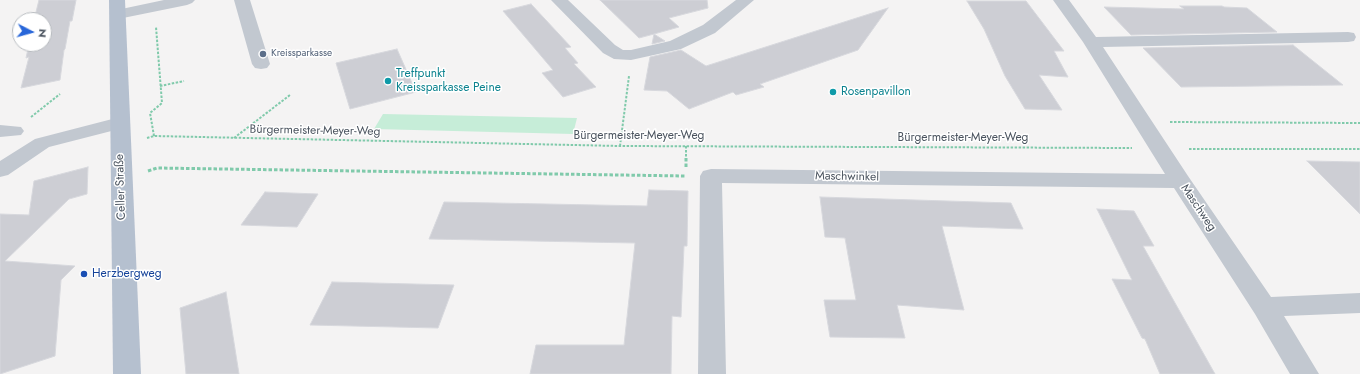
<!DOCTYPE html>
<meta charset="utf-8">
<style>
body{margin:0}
#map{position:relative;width:1360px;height:374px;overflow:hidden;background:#f4f3f3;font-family:Jost,sans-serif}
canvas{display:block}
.north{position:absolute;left:12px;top:12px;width:40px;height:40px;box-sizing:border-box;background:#fff;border:1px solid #b7bbbf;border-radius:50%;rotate:96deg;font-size:11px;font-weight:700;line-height:16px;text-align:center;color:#4b545f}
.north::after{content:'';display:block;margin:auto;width:14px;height:18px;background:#2866d9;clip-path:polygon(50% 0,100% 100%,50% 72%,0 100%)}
</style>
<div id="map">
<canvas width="1360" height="374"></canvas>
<div class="north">N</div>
</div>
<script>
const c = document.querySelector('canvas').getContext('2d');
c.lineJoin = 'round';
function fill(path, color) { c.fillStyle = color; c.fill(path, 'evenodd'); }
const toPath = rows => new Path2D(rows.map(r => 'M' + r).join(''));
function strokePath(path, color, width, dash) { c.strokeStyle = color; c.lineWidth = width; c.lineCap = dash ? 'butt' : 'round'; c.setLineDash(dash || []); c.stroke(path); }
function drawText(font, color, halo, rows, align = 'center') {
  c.font = font + ' Jost,sans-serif'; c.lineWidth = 3; c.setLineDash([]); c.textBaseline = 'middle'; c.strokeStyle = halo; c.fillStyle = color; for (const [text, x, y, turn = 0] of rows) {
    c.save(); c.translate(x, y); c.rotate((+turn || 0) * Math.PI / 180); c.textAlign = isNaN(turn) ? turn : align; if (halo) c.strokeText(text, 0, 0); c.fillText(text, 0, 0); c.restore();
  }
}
fill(toPath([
 [383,114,577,118,573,134,374,129]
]), '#c6edd8');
const building = toPath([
 [39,0,76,0,72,21,70,21,65,49,64,50,60,80,21,88,29,57,26,58,29,44,44,44,44,20,34,20,39,0],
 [600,0,707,0,708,8,669,18,679,27,654,34,665,41,652,44,654,34,639,38,600,0],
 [967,1,1026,1,1064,51,1054,51,1068,77,1039,75,1062,110,1025,109,1005,76,984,29,967,1],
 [531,4,571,47,565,48,578,63,574,64,596,87,563,97,542,73,553,70,503,11,531,4],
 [1180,6,1222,6,1224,7,1247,8,1277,32,1131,35,1104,7,1184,9,1180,6],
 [888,8,858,50,760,84,764,87,736,95,733,92,689,109,667,91,644,90,650,57,681,50,706,66,888,8],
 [1293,45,1343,85,1181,87,1143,48,1293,45],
 [397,49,416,92,350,109,336,63,397,49],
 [1307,161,1360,162,1360,214,1307,161],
 [88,167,87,194,69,199,5,261,75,266,61,280,55,356,0,374,0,214,29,215,34,181,88,167],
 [649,190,688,191,687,246,684,246,681,317,672,316,671,374,530,374,536,345,624,345,635,243,429,239,444,202,647,206,649,190],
 [265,192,318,194,297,227,241,225,265,192],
 [820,197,1011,203,1023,229,942,226,964,310,897,305,905,338,830,337,824,300,856,300,845,238,825,237,820,197],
 [1097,209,1134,211,1154,246,1143,246,1215,374,1160,374,1145,339,1142,338,1112,279,1132,280,1097,209],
 [332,282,454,285,438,328,310,325,332,282],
 [226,292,239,374,186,374,180,308,226,292]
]);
fill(building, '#cdced4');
strokePath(building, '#d7d8dd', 1);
strokePath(toPath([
 [160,86,184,81],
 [31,117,60,94],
 [1170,122,1360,123],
 [154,136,150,113,162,103,156,27],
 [147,138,154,136,620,146,1132,148],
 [234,138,290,95],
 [620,146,629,76],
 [686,146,686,159],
 [1189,149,1360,149]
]), '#80caab', 2, [2.5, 1.5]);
strokePath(toPath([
 [686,158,686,167],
 [148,171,157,168,685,176]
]), '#80caab', 3, [3.5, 2]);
fill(toPath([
 [164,0,195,0,192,3,187,5,118,19,112,17,110,14,112,11,164,0],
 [234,0,250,0,270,64,267,68,261,69,255,68,252,64,234,0],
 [551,0,568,0,615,45,623,50,631,50,670,41,703,25,736,0,754,0,715,33,681,49,631,60,614,59,603,53,551,0],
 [1053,0,1069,0,1096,37,1348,32,1354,33,1356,37,1354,41,1348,42,1103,47,1188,176,1271,297,1360,293,1360,313,1284,316,1319,374,1290,374,1255,314,1174,188,722,183,726,374,698,374,700,176,703,171,711,169,1165,174,1083,42,1053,0],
 [120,117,127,119,130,123,127,127,49,147,8,175,0,177,0,161,35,139,120,117],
 [0,125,21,127,24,131,21,135,0,137,0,125]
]), '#c2c8d0');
fill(toPath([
 [109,0,125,0,141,374,113,374,109,0]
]), '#b5c0cf');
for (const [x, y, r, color] of [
 [263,54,4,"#5c6f8a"],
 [388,81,4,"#0f9aa8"],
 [833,92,4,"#0f9aa8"],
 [84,274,4,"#1a4fb4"]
]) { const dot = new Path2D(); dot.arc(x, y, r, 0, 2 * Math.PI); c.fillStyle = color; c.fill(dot); strokePath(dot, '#fff', 1.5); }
drawText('10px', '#4e5e75', '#fff', [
 ["Kreissparkasse",271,54]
], 'left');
drawText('12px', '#0d838f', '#fff', [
 ["Treffpunkt",396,74],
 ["Kreissparkasse Peine",396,88],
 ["Rosenpavillon",841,92]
], 'left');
drawText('12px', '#4b545f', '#fff', [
 ["Bürgermeister-Meyer-Weg",315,131,1],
 ["Bürgermeister-Meyer-Weg",639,136],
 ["Bürgermeister-Meyer-Weg",963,138],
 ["Maschwinkel",847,177,1],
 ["Celler Straße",121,187,-92],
 ["Maschweg",1198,208,56]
]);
drawText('12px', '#164399', '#fff', [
 ["Herzbergweg",92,274]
], 'left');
</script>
